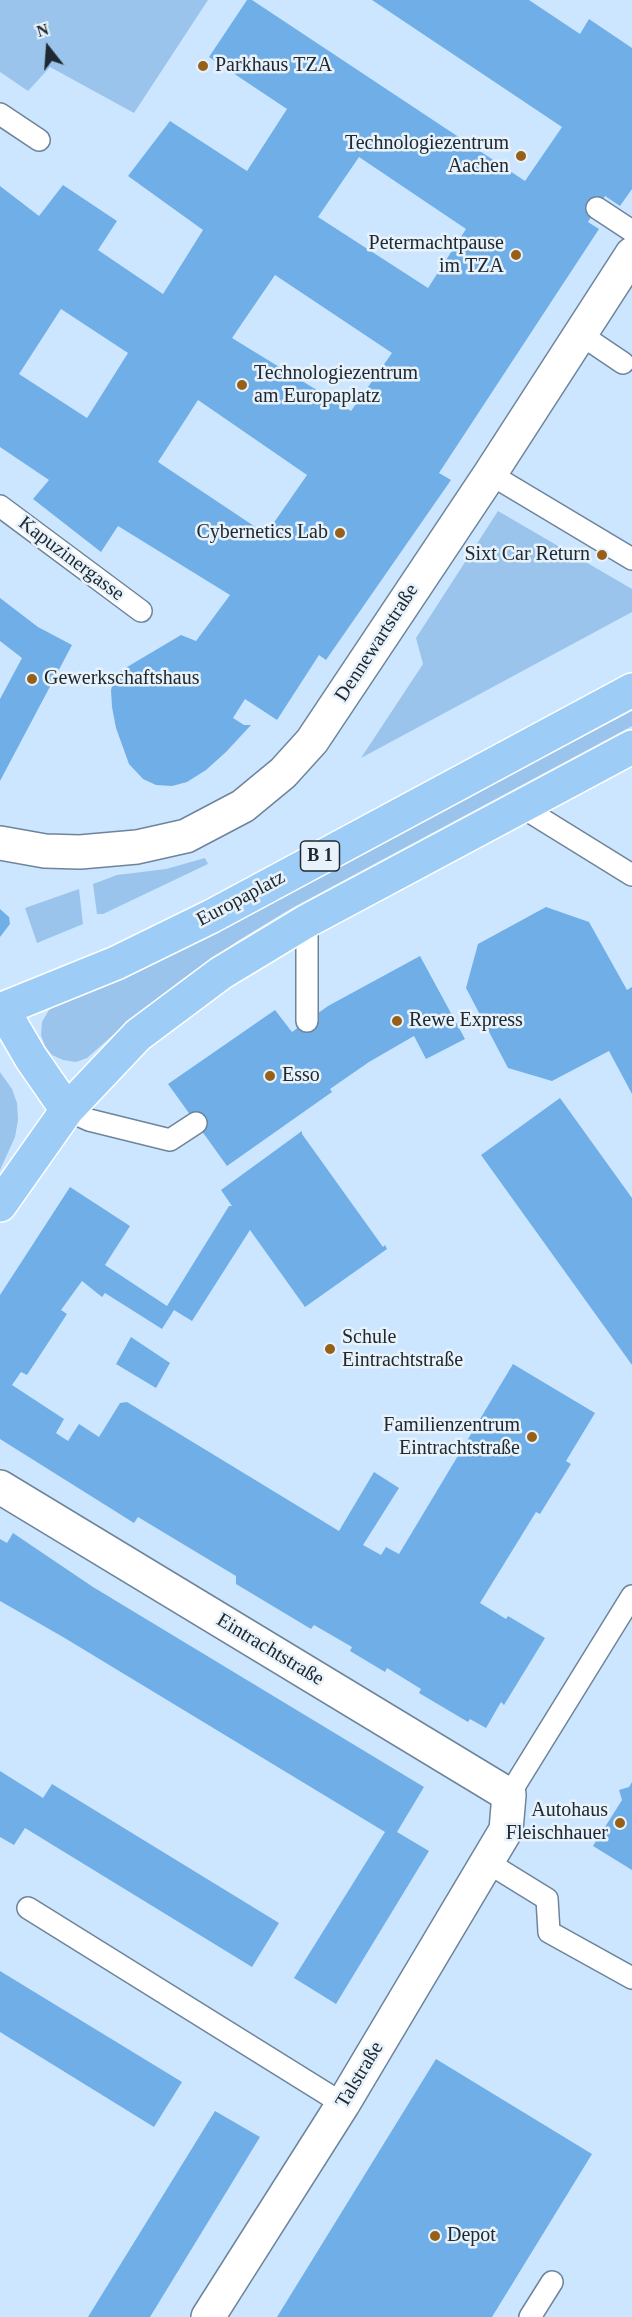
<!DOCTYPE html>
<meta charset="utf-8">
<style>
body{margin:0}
#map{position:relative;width:632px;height:2317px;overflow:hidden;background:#cde6ff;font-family:Georgia,serif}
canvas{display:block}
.north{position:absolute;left:18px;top:18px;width:60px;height:60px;-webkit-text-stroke:4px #e7f2fb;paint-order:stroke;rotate:343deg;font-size:16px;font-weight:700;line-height:24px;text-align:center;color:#202932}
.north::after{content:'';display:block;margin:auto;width:21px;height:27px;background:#202932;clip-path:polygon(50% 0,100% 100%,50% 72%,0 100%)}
</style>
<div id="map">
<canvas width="632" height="2317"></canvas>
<div class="north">N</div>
</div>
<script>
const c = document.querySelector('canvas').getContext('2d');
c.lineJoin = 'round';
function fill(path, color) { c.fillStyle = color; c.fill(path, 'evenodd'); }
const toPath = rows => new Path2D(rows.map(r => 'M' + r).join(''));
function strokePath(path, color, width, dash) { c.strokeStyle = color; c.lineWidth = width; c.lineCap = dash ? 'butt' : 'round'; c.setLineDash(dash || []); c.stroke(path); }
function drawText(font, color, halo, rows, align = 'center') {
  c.font = font + ' Georgia,serif'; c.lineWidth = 5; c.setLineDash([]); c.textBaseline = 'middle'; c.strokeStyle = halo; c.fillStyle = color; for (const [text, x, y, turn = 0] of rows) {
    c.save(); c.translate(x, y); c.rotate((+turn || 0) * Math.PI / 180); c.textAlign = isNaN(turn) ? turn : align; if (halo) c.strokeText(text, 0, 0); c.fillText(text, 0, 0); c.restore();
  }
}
fill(toPath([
 [0,0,208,0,134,113,50,67,28,91,0,72],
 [498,511,632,589,632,612,361,758,423,664,416,638],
 [632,711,632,726,292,908,236,942,180,981,122,1027,87,1058,76,1062,63,1060,52,1055,45,1046,41,1035,42,1022,49,1010,59,1003,298,886],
 [205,858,208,864,103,914,97,914,93,884,117,875,166,869],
 [79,889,83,924,37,943,25,908],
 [0,1072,12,1089,17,1103,18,1120,15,1137,0,1170]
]), '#9ac4eb');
fill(toPath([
 [247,0,252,0,525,181,562,127,372,0,529,0,580,34,589,19,632,48,632,189,620,206,605,196,588,222,599,229,439,473,451,480,326,660,319,655,277,720,245,699,233,718,244,725,251,725,226,752,206,770,187,782,172,786,156,785,143,779,129,764,116,728,112,707,111,690,114,678,122,670,181,635,196,641,230,595,118,526,101,552,33,499,49,480,0,447,0,186,39,216,63,185,117,221,98,250,163,294,203,230,128,176,170,121,247,171,287,109,209,57],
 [359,157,466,229,428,288,318,217],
 [275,275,392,353,351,411,232,338],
 [61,309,128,353,87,418,19,374],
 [198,400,307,475,266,534,158,462],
 [0,598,38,627,72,645,0,781,0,699,22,658,0,641],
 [546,907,589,922,627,990,632,987,632,1094,609,1051,552,1081,508,1068,466,988,478,944],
 [0,909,9,917,10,924,0,937],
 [420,956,465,1039,426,1059,414,1036,369,1062,330,1089,332,1092,227,1166,168,1084,275,1010,292,1032,328,1006],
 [560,1098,632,1198,632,1365,481,1155],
 [302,1131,302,1134,383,1247,385,1245,387,1249,305,1307,250,1230,192,1321,174,1310,162,1329,105,1293,102,1297,82,1281,61,1310,67,1314,27,1375,21,1372,12,1385,64,1419,56,1433,68,1441,79,1424,99,1437,120,1403,127,1402,339,1531,374,1472,399,1488,363,1545,381,1555,386,1547,399,1554,513,1364,595,1413,566,1461,571,1464,540,1514,536,1512,480,1603,506,1619,508,1616,545,1638,504,1705,501,1702,486,1728,470,1719,468,1722,419,1693,421,1689,387,1668,385,1672,350,1651,352,1647,314,1625,311,1629,236,1584,236,1576,138,1517,134,1523,0,1439,0,1295,70,1187,130,1226,105,1265,167,1306,229,1206,232,1206,221,1190],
 [131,1337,170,1363,156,1388,116,1364],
 [13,1533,93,1587,424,1787,397,1832,429,1851,336,2004,294,1978,385,1832,63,1637,0,1601,0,1539,7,1543],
 [0,1771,43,1798,52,1784,279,1923,252,1967,25,1828,14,1845,0,1837],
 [632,1782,632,1870,593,1846,622,1800,619,1790,629,1787],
 [0,1971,182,2082,154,2127,0,2032],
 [436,2059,592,2154,492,2317,277,2317],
 [215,2111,260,2137,150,2317,88,2317]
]), '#70aee8');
const lane = toPath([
 [0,114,39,140],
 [597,208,632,231],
 [580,334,623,363],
 [490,474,632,559],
 [0,506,141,611],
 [522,807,632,875],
 [307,1021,307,921],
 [67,1110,89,1120,170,1140,196,1123],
 [509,1795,632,1596],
 [487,1862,547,1899,549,1932,632,1978],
 [28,1908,343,2104],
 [530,2317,552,2282]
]);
const street = toPath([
 [0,843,45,851,80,852,137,847,186,836,243,806,283,773,312,741,490,474,632,254],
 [0,1487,509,1795,506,1830,343,2104,208,2317]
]);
const primary = toPath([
 [0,1010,116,963,212,916,632,690],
 [3,1010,31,1058,67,1110],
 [0,1205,67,1110,138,1035,221,973,307,921,632,747]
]);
strokePath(lane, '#6d849a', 24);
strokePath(street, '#6d849a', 36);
strokePath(primary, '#fff', 36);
strokePath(lane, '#fff', 21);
strokePath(street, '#fff', 33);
strokePath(primary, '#9dcdf7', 33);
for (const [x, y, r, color] of [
 [203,66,6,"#976019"],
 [521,156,6,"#976019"],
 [516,255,6,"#976019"],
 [242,385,6,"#976019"],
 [340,533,6,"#976019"],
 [602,555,6,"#976019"],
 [32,679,6,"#976019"],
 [397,1021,6,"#976019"],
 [270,1076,6,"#976019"],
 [330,1349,6,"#976019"],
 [532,1437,6,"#976019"],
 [620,1823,6,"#976019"],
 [435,2236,6,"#976019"]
]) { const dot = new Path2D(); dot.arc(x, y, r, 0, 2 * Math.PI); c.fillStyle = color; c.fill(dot); strokePath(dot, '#e7f2fb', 2); }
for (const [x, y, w] of [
 [320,856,39]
]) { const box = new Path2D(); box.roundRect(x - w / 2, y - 15, w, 30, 4.5); c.fillStyle = '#e7f2fb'; c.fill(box); strokePath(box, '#202932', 1.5); }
drawText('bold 18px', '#202932', null, [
 ["B 1",320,856]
]);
drawText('20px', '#202932', '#e7f2fb', [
 ["Parkhaus TZA",215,66],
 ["Technologiezentrum",509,144,"right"],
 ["Aachen",509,167,"right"],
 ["Petermachtpause",504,244,"right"],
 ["im TZA",504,267,"right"],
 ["Technologiezentrum",254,374],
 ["am Europaplatz",254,397],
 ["Cybernetics Lab",328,533,"right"],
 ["Sixt Car Return",590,555,"right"],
 ["Gewerkschaftshaus",44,679],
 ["Rewe Express",409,1021],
 ["Esso",282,1076],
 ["Schule",342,1338],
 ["Eintrachtstraße",342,1361],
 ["Familienzentrum",520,1426,"right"],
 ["Eintrachtstraße",520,1449,"right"],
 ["Autohaus",608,1811,"right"],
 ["Fleischhauer",608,1834,"right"],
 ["Depot",447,2236]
], 'left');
drawText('20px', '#202932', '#e7f2fb', [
 ["Kapuzinergasse",71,559,37],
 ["Dennewartstraße",377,643,-57],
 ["Europaplatz",241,899,-28],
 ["Eintrachtstraße",270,1650,31],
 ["Talstraße",360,2075,-59]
]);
</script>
